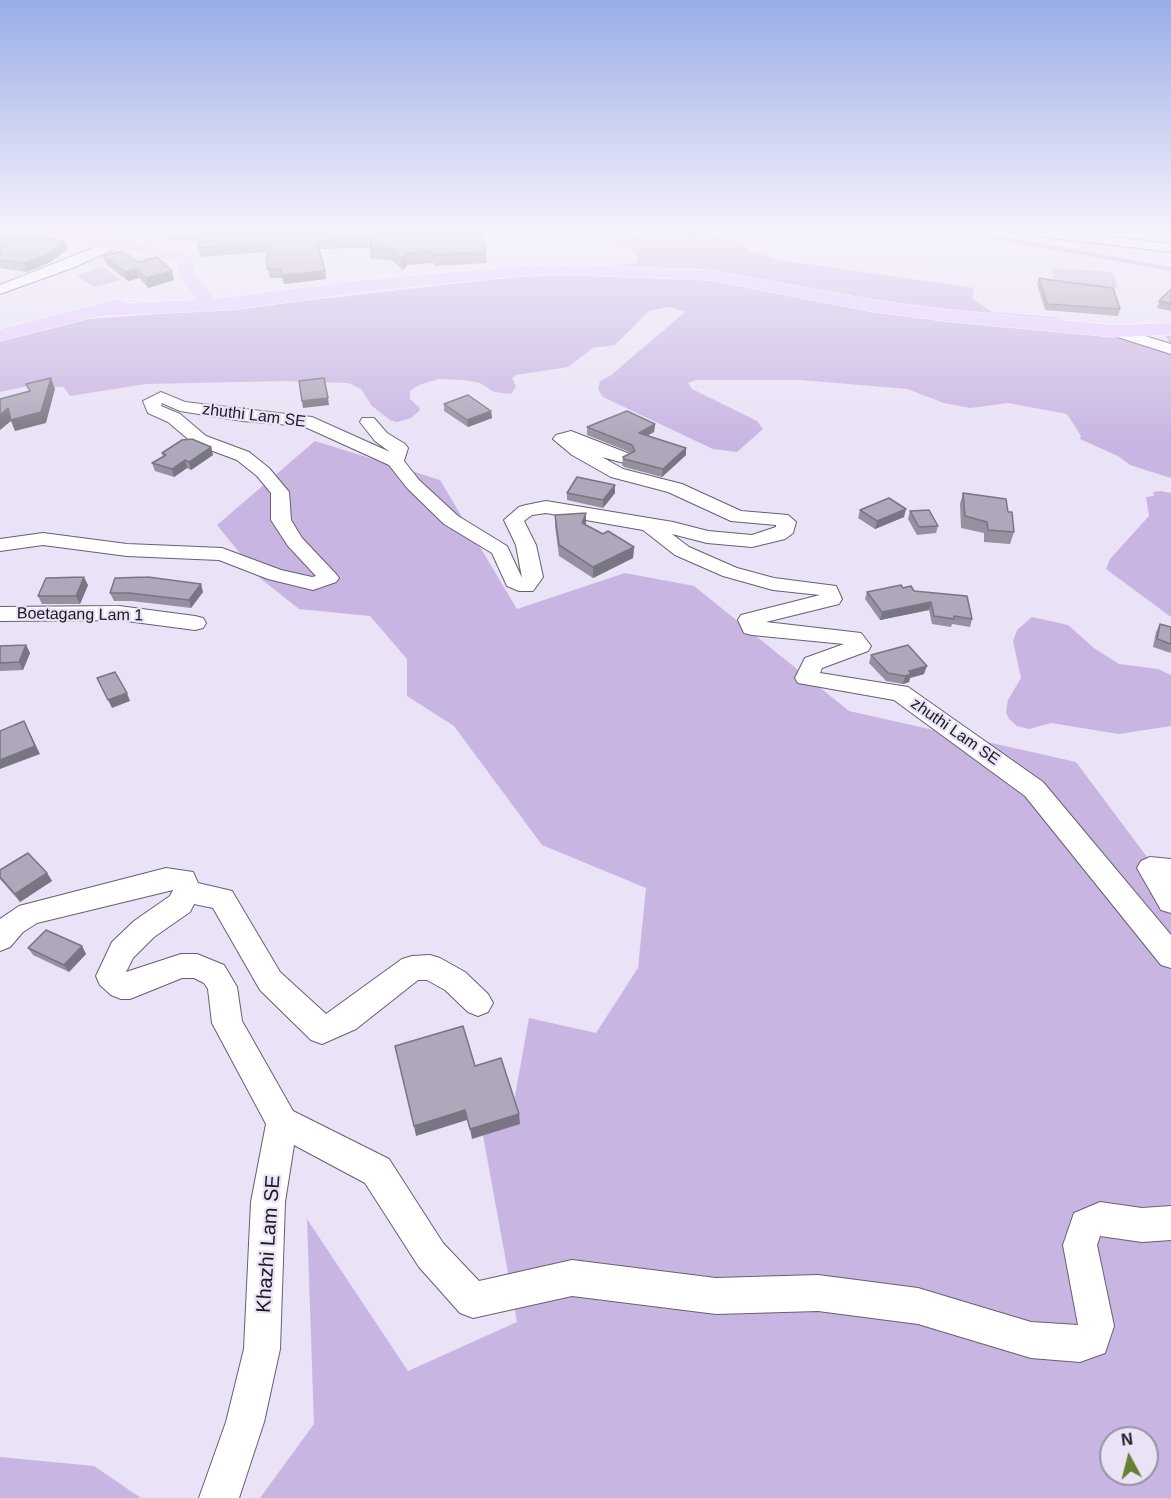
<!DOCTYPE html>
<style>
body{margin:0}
#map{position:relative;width:1171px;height:1498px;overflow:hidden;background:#eae2f6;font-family:Helvetica,sans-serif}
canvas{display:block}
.north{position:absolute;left:1099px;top:1426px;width:60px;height:60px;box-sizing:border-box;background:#eae2f6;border:2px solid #9892a0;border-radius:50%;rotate:353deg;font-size:16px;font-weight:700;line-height:24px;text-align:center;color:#1c1920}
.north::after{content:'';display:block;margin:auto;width:21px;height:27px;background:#677f32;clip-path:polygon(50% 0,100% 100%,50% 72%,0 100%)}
</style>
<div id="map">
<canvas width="1171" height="1498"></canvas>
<div class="north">N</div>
</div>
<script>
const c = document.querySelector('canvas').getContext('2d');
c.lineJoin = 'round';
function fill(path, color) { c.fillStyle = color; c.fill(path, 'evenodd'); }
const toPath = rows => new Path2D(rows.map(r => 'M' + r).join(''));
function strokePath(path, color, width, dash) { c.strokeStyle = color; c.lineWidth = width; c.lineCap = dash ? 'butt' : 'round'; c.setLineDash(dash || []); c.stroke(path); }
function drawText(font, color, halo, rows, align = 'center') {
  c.font = font + ' Helvetica,sans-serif'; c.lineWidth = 4.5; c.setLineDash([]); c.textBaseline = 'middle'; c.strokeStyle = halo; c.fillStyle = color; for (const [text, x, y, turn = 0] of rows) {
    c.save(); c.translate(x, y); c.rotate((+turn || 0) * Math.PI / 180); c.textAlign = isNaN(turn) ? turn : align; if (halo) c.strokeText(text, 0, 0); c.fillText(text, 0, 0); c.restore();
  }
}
fill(toPath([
 [698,232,742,242,749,250,780,260,974,288,972,298,992,312,1058,318,1155,349,1169,342,1166,336,1171,336,1171,478,1130,465,1118,456,1080,439,1081,436,1067,414,1008,403,970,408,944,403,907,389,800,380,696,380,688,383,692,389,757,421,763,429,737,452,713,449,603,397,598,389,600,381,610,376,685,312,669,307,649,311,615,345,593,348,568,367,516,375,512,378,516,386,511,394,494,392,480,383,465,380,439,379,419,385,410,391,410,399,420,408,419,411,411,418,397,422,390,420,372,406,361,389,348,383,286,381,146,384,70,396,64,387,28,386,0,392,0,340,77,320,250,307,637,263,637,254,617,240,650,233],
 [103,267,121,280,94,287,77,275],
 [1052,268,1112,272,1118,288,1056,283],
 [315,441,440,480,517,609,625,573,694,586,849,711,1076,762,1171,889,1171,1498,260,1498,314,1424,307,1219,408,1371,517,1322,478,1108,511,1118,529,1018,596,1033,638,968,646,888,542,845,454,726,407,696,407,659,370,616,299,609,260,578,217,525],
 [1111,1438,1147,1438,1147,1474,1111,1474],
 [1161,491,1171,493,1171,617,1106,569,1110,559,1149,516,1146,497,1154,496,1153,492],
 [1032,617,1068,625,1094,648,1119,664,1158,669,1171,675,1171,726,1119,734,1051,723,1029,729,1017,726,1009,719,1006,712,1008,700,1021,678,1013,641,1017,630],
 [0,1457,94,1466,141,1498,0,1498]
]), '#c8b5e2');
strokePath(toPath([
 [966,232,1171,269]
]), '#c2a3e8', 4);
const minor = toPath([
 [1029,232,1070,232,1171,244,1171,252,1035,236,1029,232],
 [113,240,118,241,118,247,75,267,0,294,0,285,113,240],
 [1113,326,1171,344,1171,354,1108,334,1105,331,1113,326],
 [161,392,185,402,312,417,390,452,375,441,360,422,362,418,374,418,387,433,405,444,408,448,404,461,419,480,458,516,507,546,522,578,516,545,504,520,519,507,526,505,546,501,673,522,708,531,752,535,776,527,776,525,731,521,668,492,611,477,572,455,553,439,556,435,571,431,630,454,633,458,624,463,602,457,623,469,682,484,741,511,788,515,796,522,793,533,785,539,752,547,707,543,672,534,689,547,737,568,774,578,836,586,842,599,839,604,766,622,861,633,871,646,868,651,822,668,820,673,908,687,1043,782,1171,935,1171,968,1161,965,1025,796,894,700,798,683,795,678,805,658,844,644,752,635,744,633,738,620,741,615,820,595,773,590,723,576,675,555,643,530,546,513,532,515,524,521,536,545,543,577,533,591,519,591,507,586,492,553,444,524,407,488,389,465,303,426,243,421,180,411,162,403,161,406,180,414,206,436,249,452,269,468,289,492,291,520,302,538,336,574,339,578,336,582,313,590,268,579,219,560,127,556,43,545,0,551,0,539,43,533,127,544,222,548,281,570,312,577,316,576,288,546,271,520,271,493,257,476,237,460,194,444,168,422,148,413,143,401,161,392],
 [119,606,195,616,203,618,206,623,203,628,195,630,119,620,0,621,0,607,119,606],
 [1150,857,1171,859,1171,913,1161,910,1137,868,1141,861,1150,857],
 [166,868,193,872,198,883,232,891,280,972,326,1014,402,959,412,956,430,955,440,958,465,972,488,994,493,1003,488,1012,478,1016,468,1012,445,990,427,980,418,980,356,1029,322,1044,311,1040,260,990,213,908,194,904,190,912,154,937,133,958,126,972,181,954,197,954,224,965,237,987,242,1021,293,1111,389,1159,443,1243,479,1281,572,1260,716,1278,818,1275,918,1288,1031,1322,1078,1325,1063,1245,1074,1213,1100,1202,1142,1208,1171,1206,1171,1240,1142,1242,1100,1236,1097,1245,1114,1326,1105,1353,1080,1362,1031,1358,918,1324,818,1311,716,1314,572,1296,473,1318,460,1313,419,1267,365,1183,294,1145,285,1202,280,1349,264,1422,239,1498,199,1498,226,1422,244,1349,251,1202,266,1124,212,1023,208,989,204,983,194,978,182,978,130,999,121,999,111,995,100,985,96,976,112,942,134,921,170,896,173,890,37,923,23,932,10,947,0,951,0,919,19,906,166,868]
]);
const major = toPath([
 [10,232,60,232,136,242,190,256,195,272,214,299,361,280,522,266,576,265,709,270,874,300,943,309,1113,325,1171,323,1171,335,1113,337,943,321,874,312,709,280,576,275,522,276,361,292,233,310,99,316,0,341,0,329,118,299,126,303,196,300,177,272,176,263,135,252,18,237,10,232]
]);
strokePath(minor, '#676071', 2);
strokePath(major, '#fff', 1);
fill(minor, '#fff');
fill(major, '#e3cbff');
fill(toPath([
 [167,232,367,232,368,248,319,249,326,279,284,284,282,278,270,278,266,259,268,252,200,257,198,248,200,240,169,241],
 [0,233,65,241,68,249,51,262,27,272,0,268],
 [370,247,486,252,487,263,435,266,434,263,407,265,403,270,391,260,371,259],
 [103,256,138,262,174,280,148,288,139,278,128,281,106,264],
 [1039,278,1059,281,1120,309,1118,316,1045,310,1037,284],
 [1171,289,1171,311,1157,308,1159,301],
 [444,404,491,411,492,418,468,427,444,411],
 [655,424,654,432,648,435,686,455,662,477,624,467,622,465,623,457,632,453,587,435,587,427],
 [211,447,213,455,191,470,187,468,174,477,155,471,152,463,163,457,162,453],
 [615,485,615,493,603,508,567,500,567,493],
 [963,493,1008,512,1014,532,1010,544,984,542,984,533,961,528,960,504],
 [860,510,904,517,875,529,858,518],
 [910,511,938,526,936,533,917,535,908,519],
 [555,515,586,524,586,525,603,534,634,547,633,558,593,578,559,556,555,526],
 [88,585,80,604,42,604,38,596],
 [903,588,914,591,972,619,970,627,952,624,951,627,932,624,929,610,880,620,865,599,867,592],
 [203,592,191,608,132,601,114,601,110,593],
 [1160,624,1171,627,1171,653,1153,647,1156,632],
 [26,645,30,653,23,670,0,671,0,646],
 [871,655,924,674,910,678,909,682,903,684,886,681,869,663],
 [0,870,47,873,52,881,20,902,0,879],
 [82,946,86,954,69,972,33,955,28,948]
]), '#9690a0');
fill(toPath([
 [65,241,68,249,51,262,27,272,24,263],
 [406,253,407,265,403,270,402,259],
 [137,269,139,278,128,281,125,272],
 [172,271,174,280,148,288,146,278],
 [325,271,326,279,284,284,282,275],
 [51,378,55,389,46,423,15,431,11,421,0,430,0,415],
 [328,398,329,405,303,408,302,401],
 [491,411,492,418,468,427,467,420],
 [655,424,654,432,639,440,639,433],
 [211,447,213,455,191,470,189,462],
 [686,448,686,455,662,477,663,469],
 [185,460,187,468,174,477,172,469],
 [615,485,615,493,603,508,603,500],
 [906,509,904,517,875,529,877,521],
 [586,513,586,524,582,534,582,523],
 [634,547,633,558,593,578,593,567],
 [84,577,88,585,80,604,76,596],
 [201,584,203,592,191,608,189,600],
 [931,602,929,610,880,620,882,612],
 [26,645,30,653,23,670,19,662],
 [927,666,924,674,910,678,909,682,903,684,905,676,909,671],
 [127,693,130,701,112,708,108,700],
 [24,721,40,754,0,769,0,760],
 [47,873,52,881,20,902,15,894],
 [82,946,86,954,69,972,64,965],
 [465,1110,467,1120,416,1136,414,1126],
 [519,1114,520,1124,472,1139,470,1129]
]), '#7a7582');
const building = toPath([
 [201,232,366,232,367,239,317,241,325,271,282,275,281,269,268,269,266,259,271,243,198,248,201,232],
 [369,232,482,232,486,252,434,255,433,252,406,253,402,259,389,249,370,247,369,232],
 [0,233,65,241,48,254,24,263,0,260,0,233],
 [122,251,138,262,157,257,172,271,146,278,137,269,125,272,103,256,122,251],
 [1039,278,1059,281,1113,288,1120,309,1047,304,1039,278],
 [1171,289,1171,304,1159,301,1171,289],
 [51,378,41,412,11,420,8,408,0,415,0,399,30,391,26,384,51,378],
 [324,378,328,398,302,401,299,381,324,378],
 [468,395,491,411,467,420,444,404,468,395],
 [627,411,655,424,639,433,686,448,663,469,624,459,623,457,635,451,632,445,587,427,627,411],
 [192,439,211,447,189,462,185,460,172,469,152,463,166,455,162,453,182,440,192,439],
 [577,477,615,485,603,500,567,493,577,477],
 [963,493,1006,499,1008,512,1012,512,1014,532,988,530,987,522,965,516,963,493],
 [889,498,906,509,877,521,860,510,889,498],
 [929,510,938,526,919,527,910,511,929,510],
 [586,513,582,523,603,534,608,531,634,547,593,567,559,545,555,515,586,513],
 [84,577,76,596,38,596,46,578,84,577],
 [148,577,201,584,189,600,129,593,110,593,115,578,148,577],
 [901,585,903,588,911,586,914,591,967,596,972,619,954,616,954,619,934,616,931,602,882,612,867,592,901,585],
 [1160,624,1171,627,1171,644,1157,639,1160,624],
 [26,645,19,662,0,663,0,646,26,645],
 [908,645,927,666,909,671,911,674,905,676,888,673,871,655,908,645],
 [115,672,127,693,108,700,97,678,115,672],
 [24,721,35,746,0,760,0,731,24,721],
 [28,853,47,873,15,894,0,877,0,870,28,853],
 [46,930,82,946,64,965,28,948,46,930],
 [463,1026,475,1066,501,1058,519,1114,470,1129,465,1110,414,1126,395,1046,463,1026]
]);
fill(building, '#afa7ba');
strokePath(building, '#7a7582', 1.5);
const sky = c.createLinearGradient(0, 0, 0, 442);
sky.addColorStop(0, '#99ade8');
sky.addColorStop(0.52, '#f6f2fb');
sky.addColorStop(1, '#f6f2fb00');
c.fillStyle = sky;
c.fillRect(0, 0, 1171, 442);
drawText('16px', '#1c1920', '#eae2f6', [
 ["zhuthi Lam SE",254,416,7],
 ["Boetagang Lam 1",80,615,1],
 ["zhuthi Lam SE",955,732,35]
]);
drawText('20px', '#1c1920', '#eae2f6', [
 ["Khazhi Lam SE",269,1244,-86]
]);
</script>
